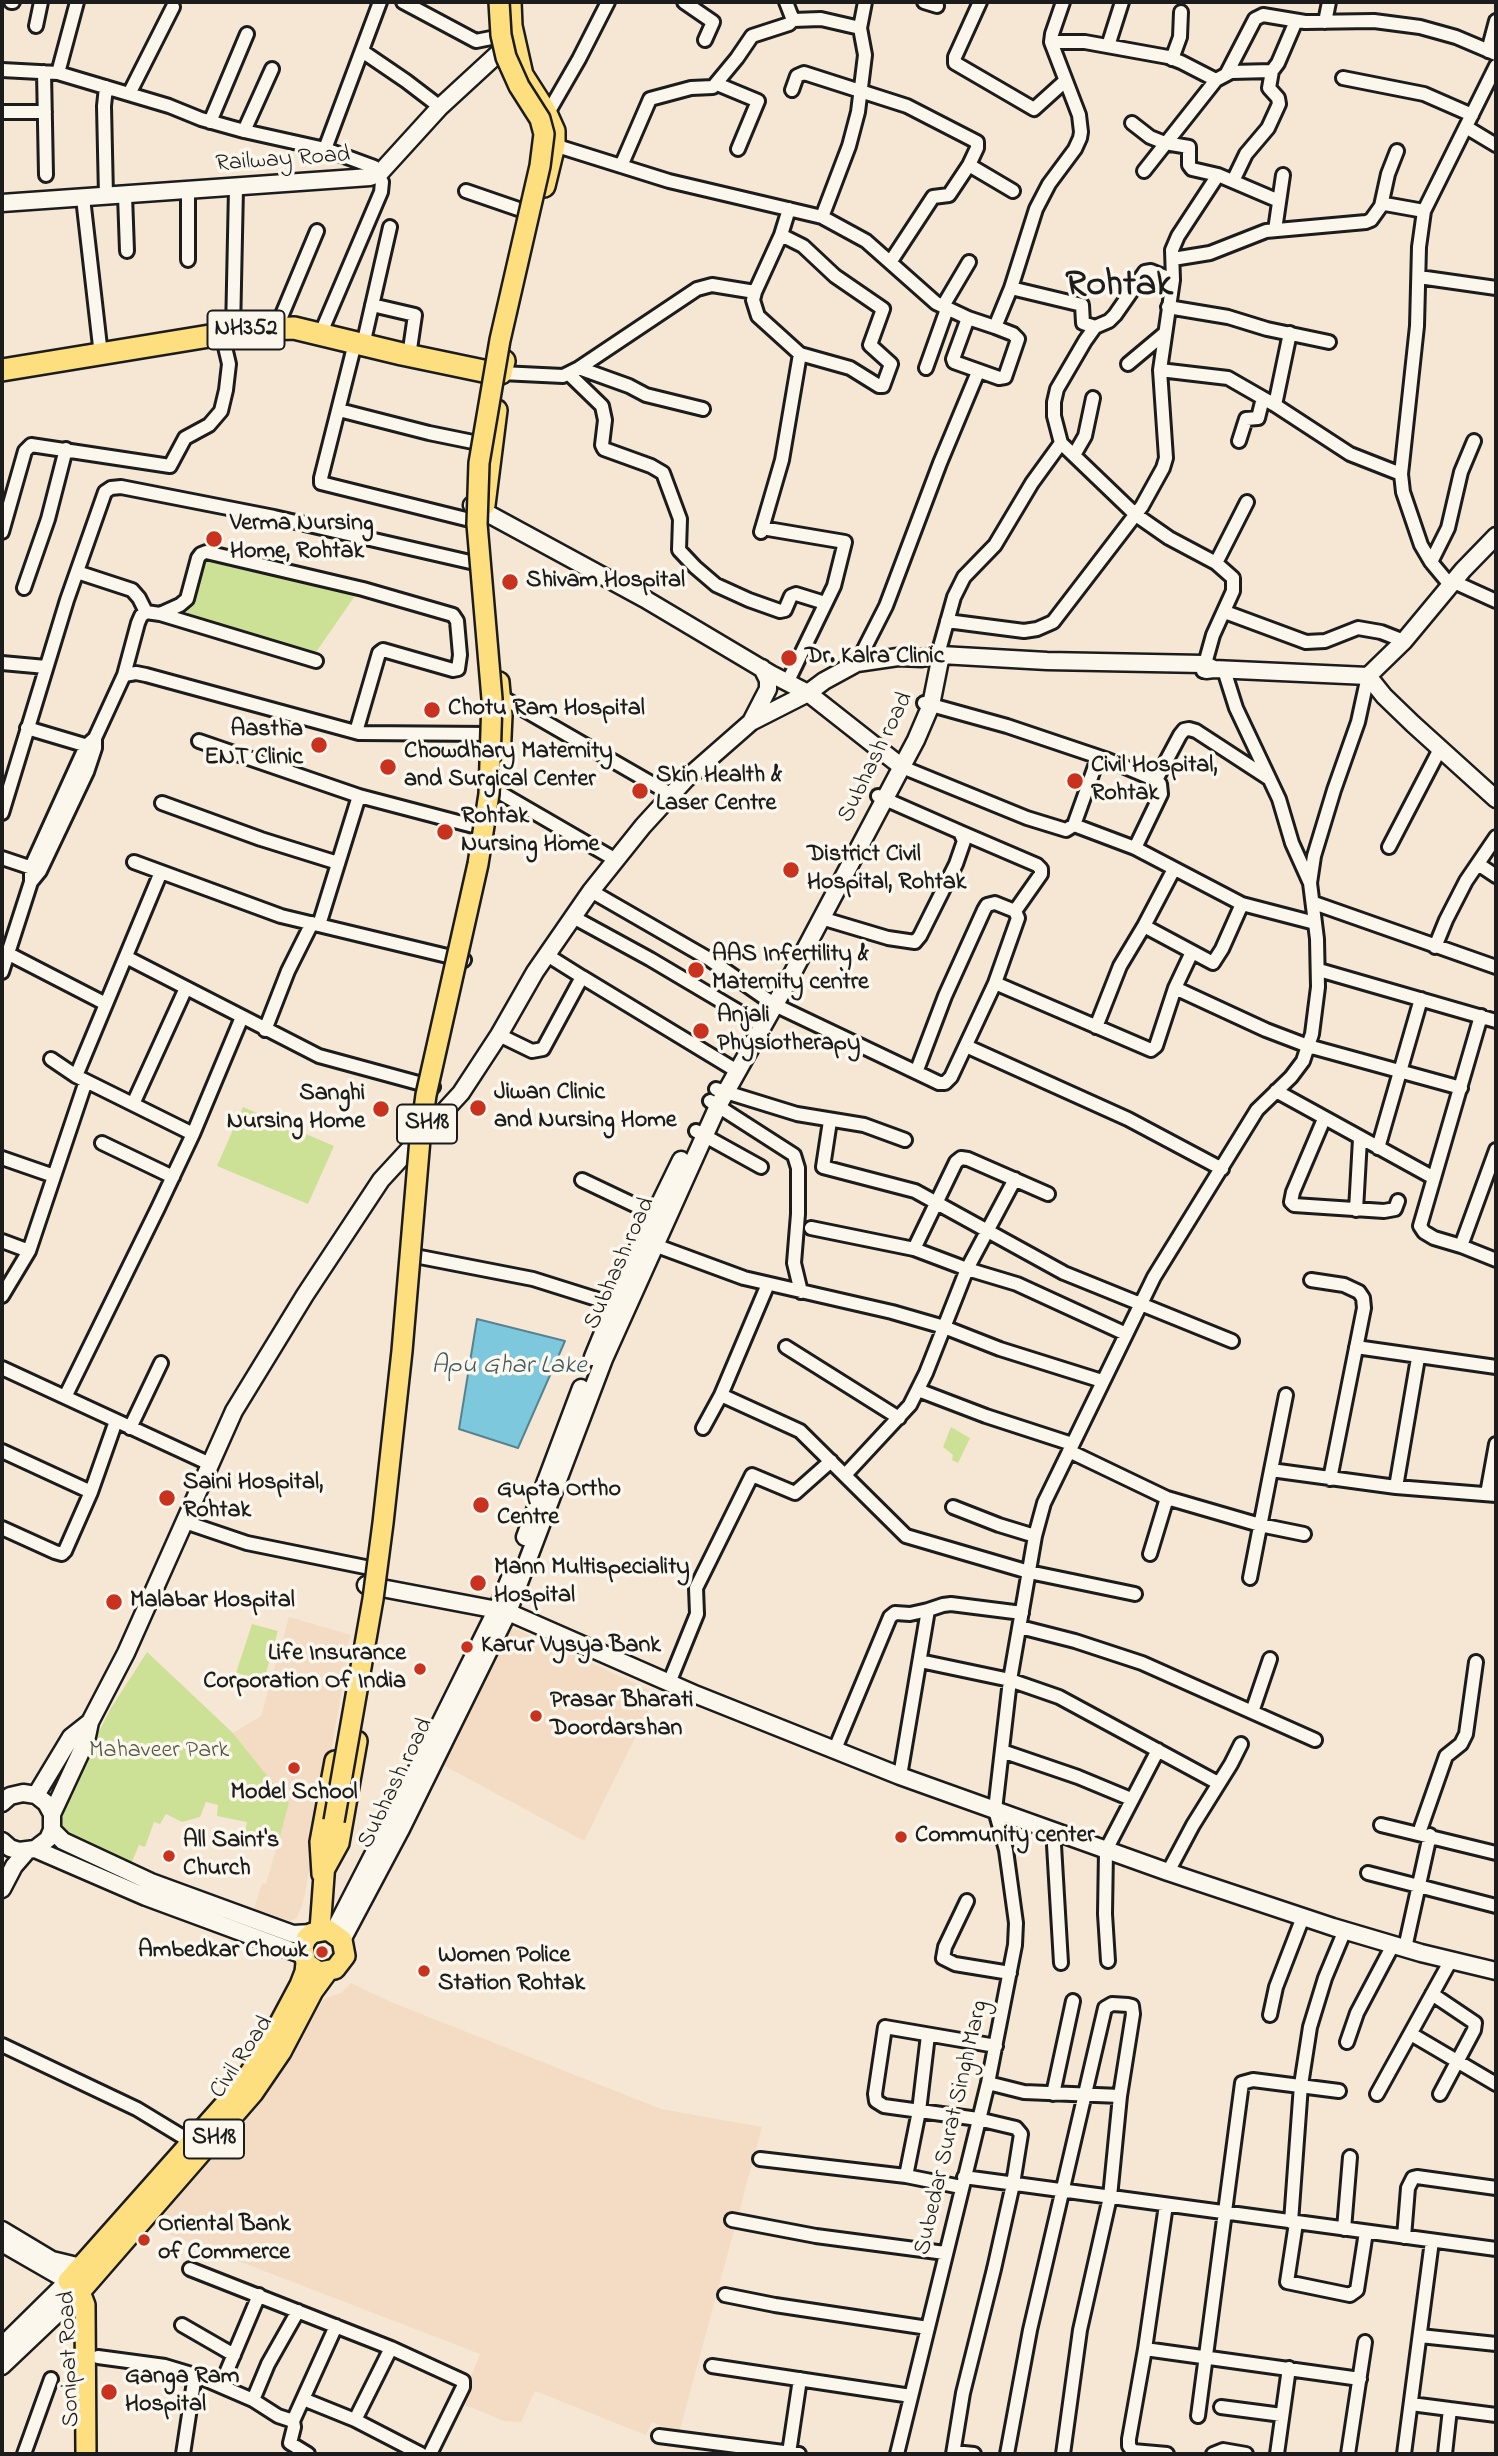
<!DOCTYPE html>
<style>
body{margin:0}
#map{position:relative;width:1498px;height:2456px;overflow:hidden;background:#f6e7d4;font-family:"Indie Flower",sans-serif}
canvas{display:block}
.frame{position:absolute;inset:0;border:4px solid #1c1c1c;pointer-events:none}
</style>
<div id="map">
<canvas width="1498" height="2456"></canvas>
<div class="frame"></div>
</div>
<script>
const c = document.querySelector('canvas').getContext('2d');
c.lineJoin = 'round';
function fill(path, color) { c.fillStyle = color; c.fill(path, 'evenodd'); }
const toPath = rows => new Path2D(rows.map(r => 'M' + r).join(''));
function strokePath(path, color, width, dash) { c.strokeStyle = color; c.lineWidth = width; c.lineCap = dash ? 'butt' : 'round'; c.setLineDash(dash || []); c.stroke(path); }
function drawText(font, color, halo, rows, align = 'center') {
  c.font = font + ' "Indie Flower",sans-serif'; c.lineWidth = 7; c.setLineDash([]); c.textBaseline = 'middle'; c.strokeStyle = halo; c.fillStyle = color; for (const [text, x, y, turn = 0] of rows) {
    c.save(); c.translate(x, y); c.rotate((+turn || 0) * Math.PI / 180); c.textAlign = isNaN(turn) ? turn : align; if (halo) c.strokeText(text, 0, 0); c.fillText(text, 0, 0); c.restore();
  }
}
fill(toPath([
 [289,1617,351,1635,345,1654,346,1668,304,1899,297,1918,291,1921,254,1909,262,1883,266,1884,289,1803,233,1733,261,1716],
 [509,1626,657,1693,584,1841,443,1765],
 [351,1983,391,2002,661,2109,762,2127,679,2433,652,2422,646,2435,535,2391,521,2422,504,2421,460,2403,480,2354,150,2227,263,2093,324,1999,341,1993]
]), '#f3dcc3');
fill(toPath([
 [203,556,357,593,314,655,184,623],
 [243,1107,334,1146,308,1204,217,1166],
 [951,1427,970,1438,958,1463,952,1460,953,1455,943,1447],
 [252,1624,278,1631,264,1680,236,1673],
 [147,1652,233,1733,289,1803,279,1840,245,1834,247,1822,217,1816,218,1805,206,1802,200,1817,182,1822,166,1814,160,1824,154,1822,145,1847,139,1845,131,1864,59,1833,56,1816,111,1708]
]), '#cde196');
const water = toPath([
 [477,1319,565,1341,518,1448,459,1429,477,1319]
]);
fill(water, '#7ec8de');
strokePath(water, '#578390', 2);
const street = toPath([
 [11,2,13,2],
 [403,2,476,41,501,36],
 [684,2,713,22,705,40],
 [786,2,793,20],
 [924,2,937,6],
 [980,2,955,57,955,63,1034,109,1065,81],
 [1325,22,1329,2],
 [36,26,41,2],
 [1051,42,1085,42,1168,57,1181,62,1216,80,1231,72,1272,71,1278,63,1296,21],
 [1108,46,1122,2],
 [362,51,406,81,440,107],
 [1488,51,1496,21],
 [1172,59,1180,37,1181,12],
 [2,70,58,73,169,106,201,119,244,131,325,149,374,167,382,182,381,192,320,335],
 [44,72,46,175],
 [58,73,77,2],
 [1227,73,1255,19,1263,15,1305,22,1374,21,1420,27,1456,37,1496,54],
 [1343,78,1424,94,1472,115],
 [717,84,758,101,738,149],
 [792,90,797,76,804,73,907,106,977,142,977,148,969,165,949,195,933,197,891,261],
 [129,94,173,7],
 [2,112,45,112],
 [545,118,579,59,608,2],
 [210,122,247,34],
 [1132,123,1150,137,1165,143,1189,147,1189,165,1192,169,1218,175,1279,201],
 [1466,127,1496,145],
 [244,131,272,69],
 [554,145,669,181,822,217,866,241,936,303,968,318],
 [325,149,380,2],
 [969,165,1013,191],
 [621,166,650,99,691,88,713,87,737,58,752,36,789,24,793,20,821,19,860,28],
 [1144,171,1216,80],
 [1233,181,1246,154,1268,128,1279,104,1278,98,1269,88,1272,71],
 [188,191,188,260],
 [466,191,527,212],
 [125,195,127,251],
 [106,196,104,106,106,87],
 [83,198,101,355],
 [1381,206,1388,174,1397,151],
 [822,217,849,146,858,112,865,55,860,28,865,2],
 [1275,230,1283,175],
 [781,235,803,246,835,276,883,309,870,345,891,364,883,386,879,386,850,368,800,354,758,316,753,300,755,292,781,235,789,209],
 [1173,259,1210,253,1266,231,1366,222,1371,220,1381,206,1385,204,1424,211],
 [1419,277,1496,288],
 [1011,288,1082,305,1083,323,1095,327],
 [372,305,415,315,409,356],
 [943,306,969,262],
 [1168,307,1228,317,1267,329,1329,342],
 [995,327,1013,334,1018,339,1005,377,999,378,954,362,953,359,968,318,995,327,1011,288,1036,209,1049,184,1075,149,1080,138,1081,132,1079,115,1051,42,1052,34,1063,2],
 [276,329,317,231],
 [233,332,236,188],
 [355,343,321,478,321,483,474,521],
 [363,345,390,227],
 [1128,364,1165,333],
 [579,368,629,386,646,395,703,409],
 [926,368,947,309],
 [1160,370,1228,378,1275,405,1350,454,1401,474],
 [501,373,563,376,579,368,697,289,712,285,755,292],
 [569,374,602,406,605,420,602,445,604,449,651,466,663,473,680,519,679,550,695,567,716,585,749,600,780,611,785,610,791,596,796,594,825,603],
 [1275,405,1290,333],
 [339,410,429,433,478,443],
 [1239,441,1246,419,1258,418,1263,398],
 [1061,443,1136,515,1169,538,1216,563,1233,578,1233,591,1213,635,1203,671],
 [1074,455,1085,436,1093,398],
 [762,528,845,542,834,586,788,681],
 [2,532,25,451,31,445,170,466,185,438,209,425,221,411,226,390,229,364,222,334],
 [761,532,782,460,800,354],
 [1431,562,1448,528,1461,472,1474,441],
 [1216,563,1247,502],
 [77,572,132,590,139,598,146,612],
 [1454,582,1496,601],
 [1451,586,1431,562,1421,545,1403,492,1401,474,1417,326,1419,247,1424,211,1496,66],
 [24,588,48,519,66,449],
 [1225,612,1306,642,1325,641,1358,628,1381,632,1404,641],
 [160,614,180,605,187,599,198,558,201,554,206,552,363,589,453,615,457,621,460,655,458,669,453,670,383,650,379,653,356,732],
 [947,621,1024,631,1037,629,1053,622,1142,506,1163,468,1166,458,1160,370,1173,280,1172,250,1178,236,1218,175],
 [934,655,940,647,954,597,964,577,995,545,1032,483,1061,443,1054,416,1054,402,1057,389,1085,341,1095,327,1109,321,1115,315,1145,272,1151,271,1173,280],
 [2,663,46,667],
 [857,663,886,606,940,463,978,372],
 [1224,670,1236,708,1279,799,1292,843,1310,883],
 [124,675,138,623,141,616,146,612,160,614,316,661],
 [500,696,672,795],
 [924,703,1007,726,1108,760,1156,780,1160,784,1161,794,1135,848],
 [27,728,91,747],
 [199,741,359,796,481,828],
 [902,767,1027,818,1066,830,1074,825,1098,758],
 [1156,780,1180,735,1184,730,1189,729,1196,731,1268,778],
 [497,791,616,860],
 [162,803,261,839,338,863],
 [2,813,67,600,105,492,111,488,121,487,274,517,479,564],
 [1074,825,1135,848,1242,904,1315,923],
 [960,832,1037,865,1041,869,1041,874,1015,911],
 [1389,847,1440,749],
 [2,858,38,870],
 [134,862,281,916,464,960],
 [1478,864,1496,876],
 [31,882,40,871,87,772,95,748,95,738,124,675,136,673,146,675,359,733,490,734,495,731],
 [591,891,709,959,775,1005,939,1083,945,1083,951,1077,995,983,1018,918,1015,911],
 [1314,903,1496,967],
 [573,917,650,959,763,1026],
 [821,918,888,938,915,942,920,936,956,864,964,841,960,832,878,796],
 [319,925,359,796],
 [1144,926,1174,869],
 [1435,947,1446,920,1466,881,1496,837],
 [7,953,106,1004],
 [126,957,319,1056,433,1087],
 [1319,970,1496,1021],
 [2,972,31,882,31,867,86,746,95,738],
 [582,977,737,1071],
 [995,983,1151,1050,1156,1046,1175,988,1192,952],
 [1175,988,1266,1030,1308,1046,1461,1088],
 [1096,1027,1120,966,1144,926,1213,963,1222,949,1242,904],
 [265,1030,288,971,312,923],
 [499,1035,532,1051,543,1049,582,977,547,955],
 [966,1046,1128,1119,1222,1169],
 [51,1059,76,1076,193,1134],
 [917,1070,945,996,984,910,987,905,995,903,1015,911],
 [76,1076,161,872],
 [716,1089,797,1114,864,1125,905,1140],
 [1276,1091,1434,1178],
 [710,1101,794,1155,798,1168,798,1214,794,1263,801,1292],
 [133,1104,186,988],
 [1324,1119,1293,1192,1291,1202,1294,1205,1384,1211,1395,1209,1398,1201],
 [830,1121,823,1167,915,1191,1064,1273,1232,1341],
 [696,1131,761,1167],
 [102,1143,173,1177],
 [1378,1148,1421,999],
 [1496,1150,1461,1246,1496,1260],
 [2,1158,54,1176],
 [582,1180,662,1218],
 [1356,1210,1360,1139],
 [811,1228,914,1249,967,1269,1017,1284,1126,1334],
 [2,1241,29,1251],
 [649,1243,744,1278,892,1312,944,1327,1000,1349,1102,1381],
 [1461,1246,1434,1238,1424,1232,1420,1226,1481,1016],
 [914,1249,956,1162,961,1158,968,1159,1048,1194],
 [415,1256,533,1279,622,1307],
 [1311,1280,1344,1285,1359,1292,1363,1298,1364,1308,1330,1479],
 [2,1296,29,1251,86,1081],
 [786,1347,899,1418],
 [1356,1347,1496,1367],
 [2,1368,210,1464],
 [918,1390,986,1416,1072,1444],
 [721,1395,800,1431,906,1536,1029,1572,1135,1594],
 [65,1397,158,1208,193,1134,242,1017],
 [130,1428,161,1363],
 [703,1428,721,1395,768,1284],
 [2,1451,91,1492],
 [1069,1451,1167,1498,1260,1525,1304,1534],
 [1271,1470,1286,1395],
 [845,1475,910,1405,926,1373,967,1269,1015,1179],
 [1396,1487,1418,1358],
 [1487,1494,1496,1444],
 [953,1507,999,1525,1035,1536],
 [185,1522,247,1543,370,1568],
 [2,1528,55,1552,62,1554,65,1551,91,1492,116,1421],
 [1150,1554,1167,1498],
 [1250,1578,1271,1470,1396,1487,1496,1495],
 [1020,1627,1075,1641,1142,1663,1315,1740],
 [920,1661,1010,1680,1059,1697,1218,1783],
 [669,1683,697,1614,696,1588,701,1578,752,1475,795,1493,831,1461],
 [1252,1712,1270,1659],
 [835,1749,890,1617,895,1613,910,1614,928,1610],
 [1002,1751,1078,1777,1131,1799],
 [900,1776,928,1610,943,1605,951,1604,1022,1613],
 [1381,1825,1496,1853],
 [1057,1832,1054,1845,1061,1963],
 [1419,1833,1446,1756,1461,1744,1466,1734,1476,1662],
 [1168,1872,1193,1825,1231,1764,1241,1744],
 [1368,1873,1496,1906],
 [967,1901,945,1947,943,1958,955,1964,1010,1973],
 [1405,1948,1430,1835],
 [1108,1961,1105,1914,1106,1850,1158,1750],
 [1432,1994,1475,2023,1474,2030,1440,2094],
 [1270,2015,1276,1987,1303,1917],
 [1411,2034,1496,2084],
 [1347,2042,1357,2013,1393,1945],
 [2,2045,137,2109,193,2143],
 [988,2083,1024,2092,1120,2096],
 [1053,2094,1073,2001],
 [1377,2094,1451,1960],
 [760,2159,906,2176,961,2187],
 [906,2176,919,2111,928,2035],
 [964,2177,1496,2249],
 [1166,2205,1145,2349,1129,2439,1129,2446,1133,2451,1167,2454],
 [732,2220,816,2236,945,2253],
 [1291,2222,1301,2085,1310,2027,1325,1978,1345,1930],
 [1296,2223,1287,2282,1350,2295,1357,2290,1366,2232],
 [1344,2229,1350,2157],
 [1404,2237,1408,2188,1413,2178,1417,2177,1496,2188],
 [190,2269,391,2348,463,2381,463,2387,430,2454],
 [725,2295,775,2305,928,2328],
 [182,2325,234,2355],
 [1420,2336,1496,2344],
 [1145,2349,1360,2379],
 [98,2357,165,2366,195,2375,253,2400,278,2416,293,2421,336,2326],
 [712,2366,911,2396],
 [221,2385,259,2295],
 [303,2399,355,2420,421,2454],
 [253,2400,268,2364,298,2311],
 [1411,2404,1496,2415],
 [1221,2407,1282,2415],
 [1198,2416,1242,2083,1253,2080,1339,2091],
 [355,2420,391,2348],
 [293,2421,294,2427,290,2443,308,2454],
 [659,2436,799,2454],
 [954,2452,974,2454],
 [789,2453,800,2379],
 [24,2454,51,2379],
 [183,2454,195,2375],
 [897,2454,988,2083,1015,1945,1016,1923,1006,1850,995,1810,1010,1680,1035,1536,1044,1503,1154,1277,1257,1110,1291,1077,1303,1061,1312,1034,1318,987,1317,939,1310,883,1314,856,1334,790,1358,722,1368,676],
 [953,2454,963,2393,994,2269,1013,2184,1021,2134,1016,2128,978,2119,884,2106,876,2101,875,2094,885,2027,996,2046],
 [1007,2454,1030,2330,1105,2008,1112,2004,1128,2005,1132,2006,1133,2014,1120,2096,1110,2197,1080,2330,1063,2454],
 [1213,2454,1223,2450,1246,2454],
 [1277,2454,1289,2368],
 [1348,2454,1365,2342],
 [1404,2454,1432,2241],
 [1445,2454,1450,2409]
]);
const secondary = toPath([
 [2,203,370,177,379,174,440,107,503,49,511,44],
 [472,505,645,599,771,674,808,693,902,767],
 [1206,670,1214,669,1368,676,1384,696,1413,724,1496,799],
 [1368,676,1404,641,1463,570,1496,536],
 [752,720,768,689,768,680,762,668],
 [593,1357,638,1248,681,1160],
 [525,1537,581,1388],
 [366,1585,508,1612,697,1695,900,1776,1168,1872,1333,1927,1421,1953,1496,1971],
 [36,1795,71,1737,90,1722],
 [2,1803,10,1796,23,1793,36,1795,46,1803,52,1814,52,1830,48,1839,35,1849,19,1851,10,1848,2,1841],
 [52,1814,86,1741,90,1722,126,1653,234,1411,305,1295,381,1180,461,1093,499,1035,535,972,591,891,643,826,686,779,751,722,808,693,824,681,857,663,898,657,922,658,941,655,1047,661,1203,664,1214,669],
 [52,1830,63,1841,151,1882,293,1934,312,1933],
 [35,1849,146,1897,303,1955],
 [2,1889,14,1866,27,1851],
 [333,1933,431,1742,497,1609,510,1578],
 [342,1940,401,1829,508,1612,604,1359,718,1106,791,976,916,740,931,705,941,655],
 [2,2230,52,2260,81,2267],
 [2,2243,68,2281,2,2346],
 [2,2366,80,2292]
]);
const primary = toPath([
 [485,505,497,410],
 [499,781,502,715,499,682],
 [322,1874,339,1843,357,1741],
 [322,1874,320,1842,335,1761],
 [320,1930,325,1862],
 [80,2292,253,2093,281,2052,313,1991,327,1972],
 [86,2454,85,2305,80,2292,68,2281,242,2085,268,2045,300,1985,305,1972,306,1963,303,1947,306,1939,312,1933,328,1930,342,1940,345,1956,335,1969,319,1972,306,1963]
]);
const highway = toPath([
 [510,2,511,26,522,75,545,111,554,131,554,145,544,186],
 [2,370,246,330,294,328,402,354,488,372,501,373,504,361]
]);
strokePath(street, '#1c1c1c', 18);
strokePath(secondary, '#1c1c1c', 21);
strokePath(primary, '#1c1c1c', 24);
strokePath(highway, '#1c1c1c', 26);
strokePath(street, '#fbf7ec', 12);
strokePath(secondary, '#fbf7ec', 16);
strokePath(primary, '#fedf80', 19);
strokePath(highway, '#fedf80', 21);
const primaryBridge = toPath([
 [334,1821,373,1599,383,1523,402,1351,420,1139,426,1095,478,864,489,794,492,699,477,524,479,463,500,340,540,166,544,134,540,119,519,86,506,57,501,35,499,2]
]);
strokePath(primaryBridge, '#1c1c1c', 24, []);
strokePath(primaryBridge, '#fedf80', 19);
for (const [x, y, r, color] of [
 [214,539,9,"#c8321e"],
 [510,582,9,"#c8321e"],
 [789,658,9,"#c8321e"],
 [432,710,9,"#c8321e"],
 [319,745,9,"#c8321e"],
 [388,767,9,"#c8321e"],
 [1075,781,9,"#c8321e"],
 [640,791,9,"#c8321e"],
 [445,832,9,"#c8321e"],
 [791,870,9,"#c8321e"],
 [696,970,9,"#c8321e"],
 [701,1031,9,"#c8321e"],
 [478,1108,9,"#c8321e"],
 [381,1109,9,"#c8321e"],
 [167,1498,9,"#c8321e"],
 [481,1505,9,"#c8321e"],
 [478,1583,9,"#c8321e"],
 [114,1602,9,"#c8321e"],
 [467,1647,7,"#c8321e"],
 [420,1669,7,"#c8321e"],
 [536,1716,7,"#c8321e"],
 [294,1768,7,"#c8321e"],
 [901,1837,7,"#c8321e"],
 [169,1856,7,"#c8321e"],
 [322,1952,7,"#c8321e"],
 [424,1971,7,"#c8321e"],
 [144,2240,7,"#c8321e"],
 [109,2392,9,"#c8321e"]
]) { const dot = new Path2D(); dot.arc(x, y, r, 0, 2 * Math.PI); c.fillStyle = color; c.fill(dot); strokePath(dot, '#fbf7ec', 2.5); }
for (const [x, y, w] of [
 [246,330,77],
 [427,1124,60],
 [214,2139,60]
]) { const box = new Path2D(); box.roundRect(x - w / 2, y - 19.5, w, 39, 5); c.fillStyle = '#fbf7ec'; c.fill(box); strokePath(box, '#1c1c1c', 2); }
drawText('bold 23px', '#1c1c1c', null, [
 ["NH352",246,330],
 ["SH18",427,1124],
 ["SH18",214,2139]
]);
drawText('24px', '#1c1c1c', '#fbf7ec', [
 ["Railway Road",283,161,-4],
 ["Subhash road",877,758,-64],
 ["Subhash road",621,1264,-66],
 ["Subhash road",397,1784,-64],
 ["Civil Road",243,2058,-56],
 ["Subedar Surat Singh Marg",953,2128,-77],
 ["Sonipat Road",71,2359,-92]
]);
drawText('bold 24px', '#1c1c1c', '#fbf7ec', [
 ["Verma Nursing",230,525],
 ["Home, Rohtak",230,553],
 ["Shivam Hospital",526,582],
 ["Dr. Kalra Clinic",805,658],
 ["Chotu Ram Hospital",448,710],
 ["Aastha",303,731,"right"],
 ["ENT Clinic",303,759,"right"],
 ["Chowdhary Maternity",404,753],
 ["and Surgical Center",404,781],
 ["Civil Hospital,",1091,767],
 ["Rohtak",1091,795],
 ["Skin Health &",656,777],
 ["Laser Centre",656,805],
 ["Rohtak",461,818],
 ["Nursing Home",461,846],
 ["District Civil",807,856],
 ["Hospital, Rohtak",807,884],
 ["AAS Infertility &",712,956],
 ["Maternity centre",712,984],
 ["Anjali",717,1017],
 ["Physiotherapy",717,1045],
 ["Jiwan Clinic",494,1094],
 ["and Nursing Home",494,1122],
 ["Sanghi",365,1095,"right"],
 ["Nursing Home",365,1123,"right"],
 ["Saini Hospital,",183,1484],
 ["Rohtak",183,1512],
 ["Gupta Ortho",497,1491],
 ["Centre",497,1519],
 ["Mann Multispeciality",494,1569],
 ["Hospital",494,1597],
 ["Malabar Hospital",130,1602],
 ["Karur Vysya Bank",481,1647],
 ["Life Insurance",406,1655,"right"],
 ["Corporation Of India",406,1683,"right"],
 ["Prasar Bharati",550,1702],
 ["Doordarshan",550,1730],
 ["Model School",294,1794,"center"],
 ["Community center",915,1837],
 ["All Saint's",183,1842],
 ["Church",183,1870],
 ["Ambedkar Chowk",308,1952,"right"],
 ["Women Police",438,1957],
 ["Station Rohtak",438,1985],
 ["Oriental Bank",158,2226],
 ["of Commerce",158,2254],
 ["Ganga Ram",125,2378],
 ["Hospital",125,2406]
], 'left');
drawText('24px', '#515741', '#fbf7ec', [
 ["Mahaveer Park",159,1752]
]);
drawText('italic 26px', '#3e5860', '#fbf7ec', [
 ["Apu Ghar Lake",509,1368]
]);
drawText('bold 38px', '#1c1c1c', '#fbf7ec', [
 ["Rohtak",1119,288]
]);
</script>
